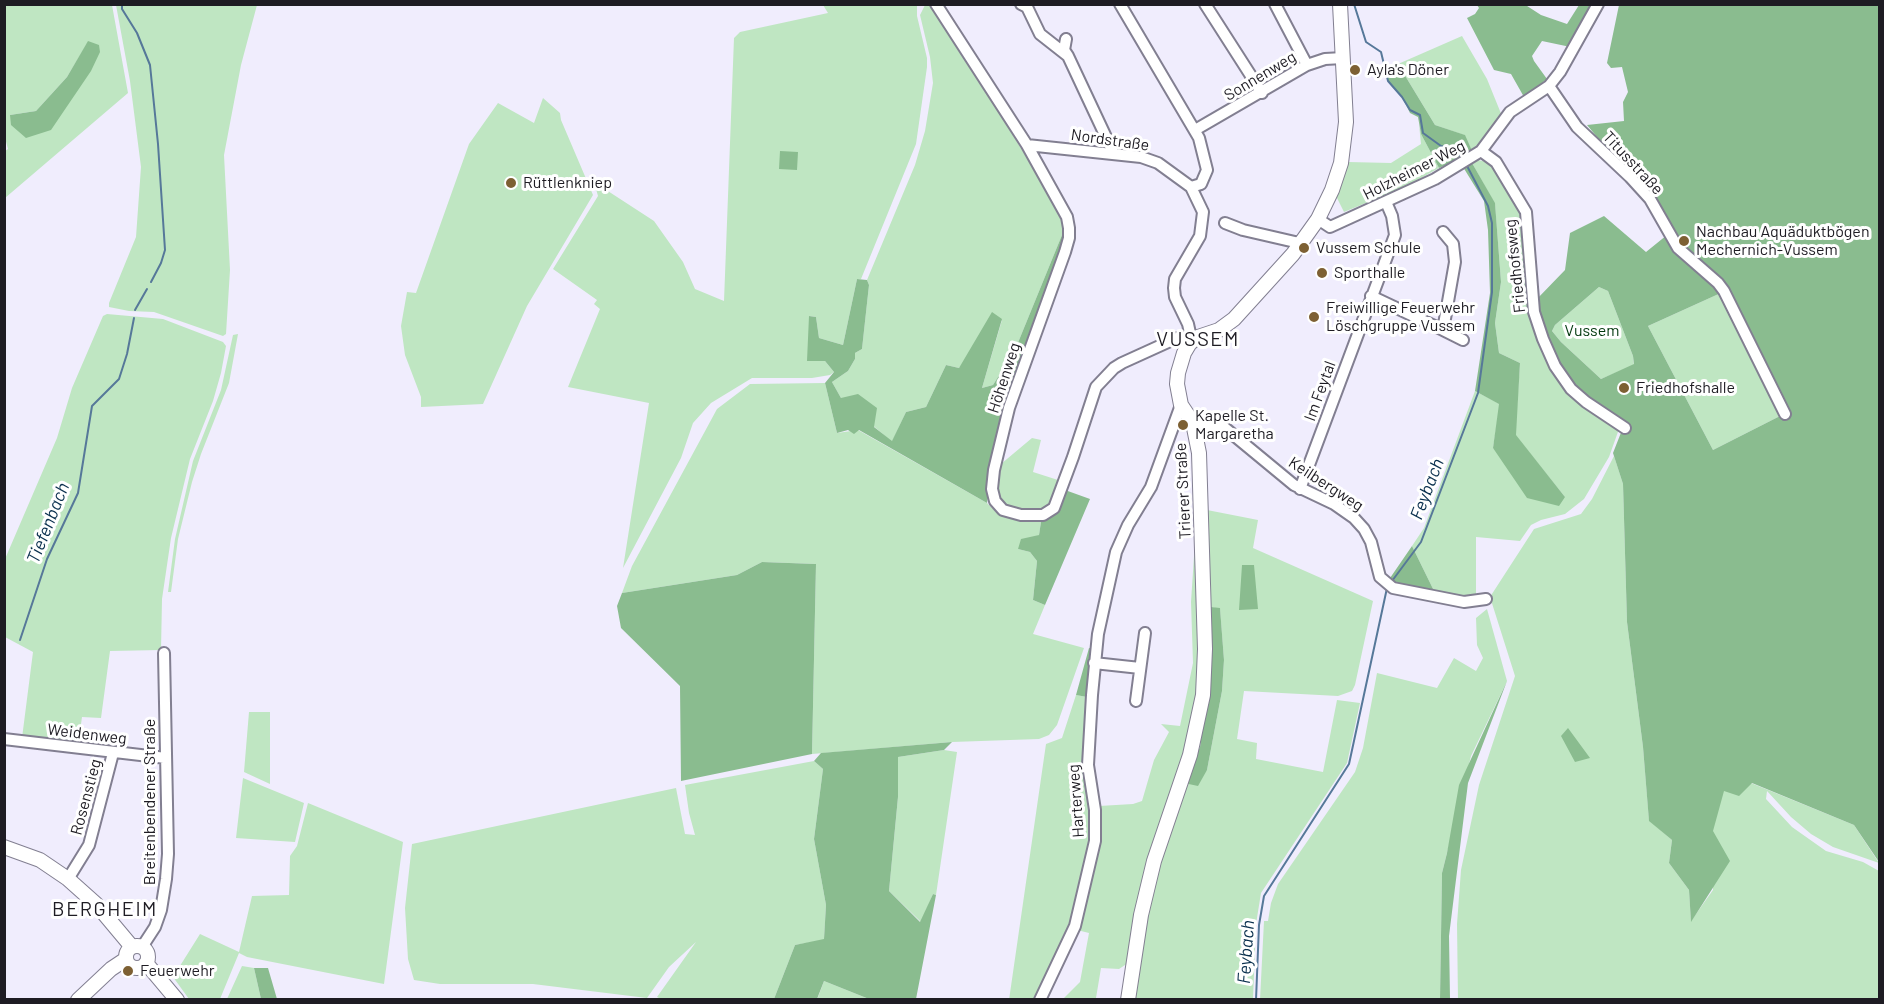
<!DOCTYPE html>
<meta charset="utf-8">
<style>
body{margin:0}
#map{position:relative;width:1884px;height:1004px;overflow:hidden;background:#f0edfd;font-family:Barlow,sans-serif}
canvas{display:block}
.frame{position:absolute;inset:0;border:6px solid #1e1c23;pointer-events:none}
</style>
<div id="map">
<canvas width="1884" height="1004"></canvas>
<div class="frame"></div>
</div>
<script>
const c = document.querySelector('canvas').getContext('2d');
c.lineJoin = 'round';
function fill(path, color) { c.fillStyle = color; c.fill(path, 'evenodd'); }
const toPath = rows => new Path2D(rows.map(r => 'M' + r).join(''));
function strokePath(path, color, width, dash) { c.strokeStyle = color; c.lineWidth = width; c.lineCap = dash ? 'butt' : 'round'; c.setLineDash(dash || []); c.stroke(path); }
function drawText(font, color, halo, rows, align = 'center') {
  c.font = font + ' Barlow,sans-serif'; c.lineWidth = 6; c.setLineDash([]); c.textBaseline = 'middle'; c.strokeStyle = halo; c.fillStyle = color; for (const [text, x, y, turn = 0] of rows) {
    c.save(); c.translate(x, y); c.rotate((+turn || 0) * Math.PI / 180); c.textAlign = isNaN(turn) ? turn : align; if (halo) c.strokeText(text, 0, 0); c.fillText(text, 0, 0); c.restore();
  }
}
fill(toPath([
 [5,5,112,5,128,93,5,198,5,151,8,149,4,134],
 [88,42,51,129,10,115,36,111,67,77],
 [116,5,257,5,241,65,224,155,230,270,226,334,223,336,154,312,129,311,109,307,109,303,136,237,141,167,130,81],
 [823,5,917,5,917,16,927,58,927,67,916,144,861,279,857,279,843,345,819,338,816,317,809,316,825,361,834,372,830,375,812,378,752,378,711,403,693,423,681,458,623,568,649,403,568,387,600,309,594,304,597,300,553,269,598,196,594,182,654,221,683,262,695,289,724,301,734,38,740,32,828,13],
 [925,5,932,5,950,33,1051,197,1064,223,1062,235,1015,350,993,385,982,388,1002,320,959,368,946,365,926,407,906,412,892,442,841,398,832,382,848,371,855,359,855,353,862,349,869,285,867,280,915,165,925,131,933,83,930,57,920,15],
 [1462,36,1487,79,1502,116,1473,153,1464,135,1435,125,1398,64],
 [543,98,560,113,561,120,593,195,527,306,483,404,421,407,421,397,405,355,401,326,407,292,416,293,469,144,498,103,534,123],
 [1419,124,1421,134,1439,168,1405,187,1344,212,1336,196,1348,162,1391,163,1421,144],
 [1478,160,1487,162,1494,166,1523,214,1532,312,1543,353,1574,398,1619,429,1609,457,1584,499,1565,514,1541,520,1531,525,1520,541,1476,537,1476,598,1436,595,1412,546,1424,528,1475,391,1500,404,1493,448,1565,497,1515,435,1520,363,1499,353,1495,323,1501,282,1495,204,1472,163],
 [1599,287,1608,291,1633,356,1634,365,1601,379,1561,342,1552,331,1555,325],
 [1723,292,1782,415,1713,450,1648,326],
 [107,314,163,319,223,342,226,346,221,373,213,401,190,459,171,538,162,599,161,650,110,651,101,718,82,717,78,745,22,738,33,652,5,637,5,559,57,438,72,388,103,316],
 [238,334,229,383,201,454,192,482,178,539,171,592,168,592,175,539,193,461,221,390,233,335],
 [825,383,837,433,858,430,987,503,999,515,1041,522,1039,535,1018,549,1030,552,1037,561,1033,600,1045,605,1033,634,1084,648,1057,725,1049,735,1039,739,952,742,812,754,816,564,762,562,737,575,622,593,632,566,717,409,750,384],
 [1032,438,1041,440,1033,472,1058,480,1051,506,1040,513,1005,508,997,490,996,474,1001,464],
 [1614,456,1623,484,1627,622,1643,747,1649,820,1672,840,1669,863,1689,890,1691,921,1713,890,1712,831,1723,791,1751,783,1854,825,1879,863,1833,847,1811,834,1791,817,1767,791,1766,799,1792,827,1826,851,1863,862,1879,871,1879,999,1458,1000,1457,924,1461,870,1479,785,1515,676,1490,597,1534,529,1581,514,1592,499],
 [1207,510,1258,520,1253,548,1373,601,1355,685,1352,691,1338,696,1244,691,1237,739,1257,743,1256,759,1323,772,1337,700,1360,703,1347,763,1261,893,1256,924,1253,999,1135,1000,1146,917,1158,862,1184,783,1207,770,1222,691,1224,660,1220,609,1211,607],
 [1196,526,1198,700,1128,963,1119,969,1101,968,1096,998,1099,999,1062,1000,1080,982,1089,933,1077,930,1099,806,1133,804,1142,801,1154,760,1169,732,1161,724,1180,726,1193,663,1191,602],
 [1487,609,1507,681,1471,756,1442,873,1440,999,1260,1000,1264,921,1268,921,1271,903,1278,884,1355,772,1363,748,1377,673,1437,688,1454,658,1476,671,1483,658,1477,645,1476,618],
 [1076,695,1087,697,1092,840,1071,927,1037,999,1009,1000,1046,744,1062,738],
 [249,712,270,712,270,784,244,772],
 [944,750,957,752,936,895,933,894,921,922,889,891,898,797,898,757],
 [814,761,823,769,814,839,826,905,824,940,795,945,774,999,663,1000,657,997,696,942,669,967,647,998,533,984,440,984,414,980,408,959,405,908,412,844,676,788,685,834,695,835,689,813,685,785],
 [243,778,304,803,295,842,236,838],
 [308,803,403,842,384,984,247,957,239,953,220,999,189,999,173,977,200,934,239,952,252,896,289,895,290,856,297,846],
 [242,966,254,968,261,999,227,999],
 [824,981,869,999,817,1000]
]), '#bfe6c2');
fill(toPath([
 [1524,4,1541,15,1567,24,1579,5,1605,5,1580,49,1542,41,1532,56,1534,61,1547,79,1524,97,1511,74,1494,70,1467,18,1475,14,1479,8,1477,5],
 [1619,5,1879,5,1879,862,1854,825,1752,783,1739,796,1724,791,1713,831,1730,861,1691,922,1689,890,1669,863,1672,840,1649,821,1643,747,1627,622,1623,484,1613,453,1624,425,1572,388,1545,339,1536,300,1565,270,1570,233,1604,216,1646,252,1667,235,1638,186,1587,125,1624,121,1623,102,1628,92,1622,67,1611,68,1607,63],
 [1599,287,1608,291,1633,356,1634,364,1601,379,1561,342,1552,331,1555,325],
 [1723,292,1782,415,1713,450,1648,326],
 [88,41,99,45,100,52,91,71,51,130,26,138,11,125,10,115,36,111,67,77],
 [1398,64,1435,125,1465,135,1473,153,1439,168,1421,134,1418,117,1410,113,1402,97,1388,81,1387,69],
 [780,151,798,152,797,170,779,169],
 [1472,163,1495,203,1501,282,1495,323,1499,353,1520,363,1516,435,1565,497,1559,506,1527,498,1493,448,1499,404,1475,391,1490,293,1488,230,1484,201,1463,167],
 [1062,235,1065,240,998,434,987,503,859,430,854,434,848,430,837,433,825,383,834,372,825,361,807,361,809,316,816,317,819,338,843,345,857,279,867,280,869,285,862,349,855,353,855,359,848,371,832,382,841,398,858,394,877,408,874,427,892,441,906,412,926,407,946,365,959,368,992,312,1002,319,982,388,993,385,1015,350],
 [1065,490,1090,499,1045,605,1033,600,1037,561,1030,552,1018,549,1021,539,1039,535,1041,522,1058,512],
 [1412,546,1436,595,1396,587,1388,581],
 [762,562,816,564,812,754,681,781,680,686,621,628,617,606,622,593,737,575],
 [1242,565,1254,565,1258,609,1239,610],
 [1211,607,1220,608,1224,660,1222,691,1207,770,1198,786,1184,783,1200,747,1211,665],
 [1089,648,1093,649,1087,697,1076,695],
 [1507,681,1468,783,1449,936,1450,999,1440,999,1442,873,1447,853,1459,785],
 [1568,728,1590,758,1575,762,1561,736],
 [952,742,944,750,898,757,898,797,889,891,920,922,933,894,936,895,916,999,869,999,824,981,817,999,774,999,795,945,824,939,826,905,814,839,823,769,814,761,821,753],
 [254,968,268,968,277,999,261,999]
]), '#8abc8f');
strokePath(toPath([
 [122,4,122,9,137,33,150,65,158,144,165,250,161,263,151,282],
 [1354,4,1366,42,1381,52,1388,81,1402,97,1410,110,1420,115,1423,133,1441,146,1454,149,1463,159],
 [135,310,147,289],
 [1392,581,1421,542,1478,393,1492,292,1492,223,1488,206,1466,164],
 [20,640,47,559,78,493,92,406,119,379,127,354,134,318],
 [1256,1000,1259,925,1264,896,1349,764,1387,588]
]), '#567899', 2);
const street = toPath([
 [936,4,1027,145,1067,217,1069,228,1069,238,1065,252,1009,408,994,470,992,489,995,501,1003,510,1021,515,1043,515,1054,508,1073,457,1096,387,1114,368,1122,363,1177,338,1190,337],
 [1021,4,1027,7,1040,34,1068,56,1113,152],
 [1120,4,1199,138,1207,170,1201,184,1191,187],
 [1205,4,1262,93],
 [1275,4,1307,65],
 [1066,39,1064,50,1068,56],
 [1549,86,1577,127,1630,177,1650,199,1678,248,1718,283,1724,291,1785,414],
 [1195,130,1307,65,1325,59,1343,58],
 [1027,145,1141,157,1158,163,1191,187,1203,212,1200,236,1175,279,1174,288,1175,297,1188,324,1192,342],
 [1481,151,1496,162,1526,212,1534,312,1543,339,1555,366,1571,389,1586,402,1625,428],
 [1318,219,1330,227,1435,179,1481,151,1510,112,1549,86,1560,72,1598,4],
 [1225,223,1243,230,1295,242,1300,245],
 [1371,296,1443,330,1455,262,1453,244,1443,232],
 [1443,330,1463,340],
 [1193,423,1219,425,1225,428,1294,485,1334,504,1354,518,1364,529,1371,542,1380,577,1393,588,1464,602,1486,599],
 [1300,489,1395,235,1392,216,1386,202],
 [1094,663,1140,668],
 [1136,701,1145,633],
 [4,739,166,758],
 [68,879,89,845,113,753],
 [142,947,155,927,161,910,166,879,168,854,164,653],
 [1040,1000,1075,926,1095,841,1095,810,1088,765,1092,695,1098,634,1116,552,1128,525,1151,487,1181,405]
]);
const secondary = toPath([
 [4,847,40,860,68,879,96,904,132,947],
 '126 957a11 11 0 1 1 22 0a11 11 0 1 1-22 0Z',
 [146,963,177,1000],
 [78,1000,111,969,126,959],
 [1128,1000,1141,915,1154,861,1190,755,1203,695,1205,649,1199,453,1193,423,1181,405,1177,384,1178,373,1184,353,1190,343,1198,337,1219,330,1234,319,1293,254,1318,219,1332,190,1341,163,1346,122,1340,4]
]);
strokePath(street, '#827f91', 14);
strokePath(secondary, '#827f91', 16);
strokePath(street, '#fff', 10);
strokePath(secondary, '#fff', 14);
for (const [x, y, r, color] of [
 [1355,70,6,"#7d6033"],
 [511,183,6,"#7d6033"],
 [1684,241,6,"#7d6033"],
 [1304,248,6,"#7d6033"],
 [1322,273,6,"#7d6033"],
 [1314,317,6,"#7d6033"],
 [1624,388,6,"#7d6033"],
 [1183,425,6,"#7d6033"],
 [128,971,6,"#7d6033"]
]) { const dot = new Path2D(); dot.arc(x, y, r, 0, 2 * Math.PI); c.fillStyle = color; c.fill(dot); strokePath(dot, '#fff', 2); }
drawText('16px', '#1e1c23', '#fff', [
 ["Ayla's Döner",1367,70],
 ["Rüttlenkniep",523,183],
 ["Nachbau Aquäduktbögen",1696,232],
 ["Mechernich-Vussem",1696,250],
 ["Vussem Schule",1316,248],
 ["Sporthalle",1334,273],
 ["Freiwillige Feuerwehr",1326,308],
 ["Löschgruppe Vussem",1326,326],
 ["Friedhofshalle",1636,388],
 ["Kapelle St.",1195,416],
 ["Margaretha",1195,434],
 ["Feuerwehr",140,971]
], 'left');
drawText('16px', '#1e1c23', '#fff', [
 ["Sonnenweg",1260,76,-31],
 ["Nordstraße",1110,140,8],
 ["Titusstraße",1633,163,47],
 ["Holzheimer Weg",1414,170,-27],
 ["Friedhofsweg",1515,266,-96],
 ["Höhenweg",1004,378,-72],
 ["Im Feytal",1320,391,-70],
 ["Keilbergweg",1326,484,33],
 ["Trierer Straße",1183,491,-93],
 ["Weidenweg",87,734,7],
 ["Rosenstieg",86,797,-75],
 ["Harterweg",1076,801,-94],
 ["Breitenbendener Straße",150,802,-90]
]);
drawText('16px', '#00380d', '#fff', [
 ["Vussem",1592,331]
]);
drawText('italic 18px', '#092f4d', '#fff', [
 ["Feybach",1427,489,-69],
 ["Tiefenbach",48,523,-68],
 ["Feybach",1246,952,-86]
]);
c.letterSpacing = '1.5px';
drawText('20px', '#1e1c23', '#fff', [
 ["VUSSEM",1198,339],
 ["BERGHEIM",105,909]
]);
c.letterSpacing = '0px';
</script>
